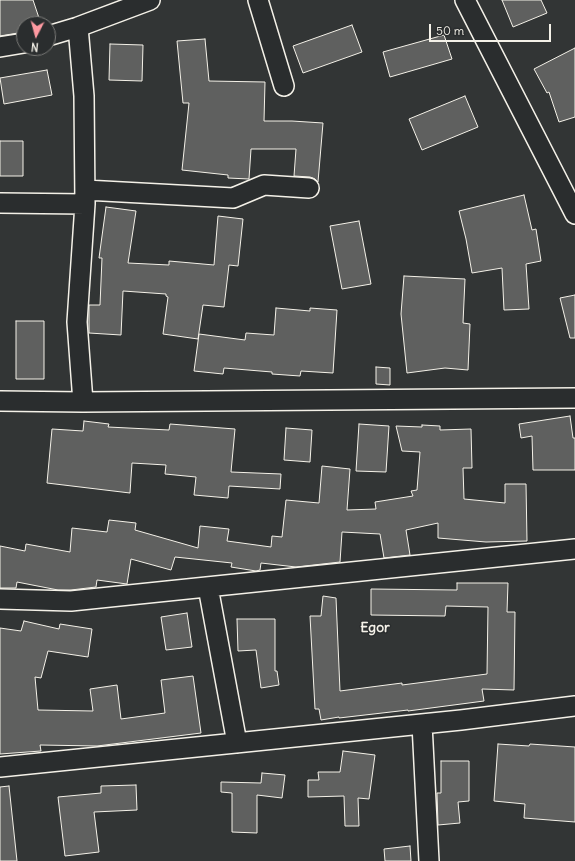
<!DOCTYPE html>
<style>
body{margin:0}
#map{position:relative;width:575px;height:861px;overflow:hidden;background:#323535;font-family:Delius,sans-serif}
canvas{display:block}
.north{position:absolute;left:16px;top:16px;width:40px;height:40px;box-sizing:border-box;background:#2a2d2e;border:1px solid #7b7b78;border-radius:50%;rotate:186deg;font-size:11px;font-weight:700;line-height:16px;text-align:center;color:#f4f1e8}
.north::after{content:'';display:block;margin:auto;width:14px;height:18px;background:#ff9aa2;clip-path:polygon(50% 0,100% 100%,50% 72%,0 100%)}
.scale{position:absolute;left:429px;top:24px;width:122px;height:18px;box-sizing:border-box;border:2px solid #f4f1e8;border-top:0;padding-left:5px;font-size:12px;line-height:14px;white-space:nowrap;color:#f4f1e8;-webkit-text-stroke:3px #2a2d2e;paint-order:stroke}
</style>
<div id="map">
<canvas width="575" height="861"></canvas>
<div class="north">N</div>
<div class="scale">50 m</div>
</div>
<script>
const c = document.querySelector('canvas').getContext('2d');
c.lineJoin = 'round';
function fill(path, color) { c.fillStyle = color; c.fill(path, 'evenodd'); }
const toPath = rows => new Path2D(rows.map(r => 'M' + r).join(''));
function strokePath(path, color, width, dash) { c.strokeStyle = color; c.lineWidth = width; c.lineCap = dash ? 'butt' : 'round'; c.setLineDash(dash || []); c.stroke(path); }
function drawText(font, color, halo, rows, align = 'center') {
  c.font = font + ' Delius,sans-serif'; c.lineWidth = 3; c.setLineDash([]); c.textBaseline = 'middle'; c.strokeStyle = halo; c.fillStyle = color; for (const [text, x, y, turn = 0] of rows) {
    c.save(); c.translate(x, y); c.rotate((+turn || 0) * Math.PI / 180); c.textAlign = isNaN(turn) ? turn : align; if (halo) c.strokeText(text, 0, 0); c.fillText(text, 0, 0); c.restore();
  }
}
const building = toPath([
 [0,0,33,0,41,24,24,24,24,32,0,36,0,0],
 [502,0,541,0,547,13,513,27,502,0],
 [352,25,362,52,303,73,293,46,352,25],
 [444,35,452,59,390,77,383,52,444,35],
 [205,39,209,81,265,82,264,121,292,121,323,123,318,182,315,179,310,177,294,176,296,149,251,149,249,179,228,178,228,175,182,170,189,103,183,103,177,41,205,39],
 [110,44,143,45,142,81,109,80,110,44],
 [575,48,575,117,559,122,549,92,547,93,534,69,575,48],
 [47,70,52,95,4,104,0,78,47,70],
 [465,96,478,127,422,150,409,119,465,96],
 [0,141,23,141,23,176,0,176,0,141],
 [524,195,532,230,536,229,541,261,526,264,529,309,504,310,502,268,472,273,466,239,459,211,524,195],
 [106,207,136,211,128,263,169,265,169,261,214,265,218,216,243,219,238,266,229,265,224,307,203,305,198,339,163,334,168,297,166,296,166,294,123,291,121,335,89,333,89,305,100,305,102,258,99,258,106,207],
 [359,221,371,284,342,289,330,226,359,221],
 [404,276,465,279,463,323,470,324,468,370,445,368,407,373,401,314,404,276],
 [575,295,575,338,570,338,560,298,575,295],
 [276,308,310,311,310,308,337,310,333,373,301,371,300,376,272,374,272,372,224,368,223,374,194,371,199,334,245,340,246,333,274,335,276,308],
 [16,321,44,321,44,379,16,379,16,321],
 [376,367,390,368,390,385,376,384,376,367],
 [570,416,573,438,575,438,575,470,533,470,532,436,521,438,519,424,570,416],
 [84,421,109,424,108,427,169,430,170,424,235,429,231,472,281,474,280,489,229,486,228,498,194,495,196,477,165,474,166,465,132,463,130,493,47,483,52,429,83,431,84,421],
 [359,424,389,426,386,472,356,471,359,424],
 [422,425,440,426,440,430,471,429,472,468,463,468,464,499,505,503,505,484,526,484,527,541,486,542,438,538,438,523,406,530,410,555,384,558,380,534,342,532,340,562,296,567,261,563,260,570,256,571,231,567,232,563,175,557,171,570,131,559,127,584,97,580,96,587,71,590,58,590,17,582,16,588,0,588,0,546,25,551,26,544,70,552,72,528,107,532,109,520,136,523,135,530,198,548,200,526,229,529,227,541,271,547,272,536,282,537,286,500,319,503,322,466,350,469,347,510,376,509,375,502,413,496,411,491,417,490,420,452,402,451,396,426,422,427,422,425],
 [286,428,312,430,310,462,284,460,286,428],
 [457,583,508,583,507,612,515,612,514,690,482,689,484,701,408,711,408,710,339,718,339,717,321,720,319,709,315,709,310,616,321,616,323,596,336,598,340,691,402,683,402,685,487,674,488,607,446,606,445,616,371,615,371,589,457,590,457,583],
 [187,613,192,647,166,650,161,617,187,613],
 [237,619,275,619,275,671,277,671,279,685,261,688,256,650,238,651,237,619],
 [24,621,59,629,60,624,92,629,88,657,48,651,41,678,35,677,38,710,93,711,90,689,117,685,121,719,165,713,161,680,193,676,201,733,97,746,40,745,41,751,0,754,0,628,21,631,24,621],
 [498,744,529,746,530,744,575,747,575,822,524,818,525,804,494,801,498,744],
 [343,751,375,755,369,799,358,798,359,826,345,826,344,796,308,797,308,780,319,780,318,772,340,772,343,751],
 [441,761,469,761,469,801,458,802,460,823,438,825,437,793,441,793,441,761],
 [262,773,285,775,282,798,257,795,257,833,232,832,232,793,221,792,221,782,261,783,262,773],
 [136,785,137,810,94,812,99,852,65,856,58,797,101,793,101,786,136,785],
 [9,786,17,861,0,861,0,787,9,786],
 [410,846,411,861,385,861,384,849,410,846]
]);
fill(building, '#5f605f');
strokePath(building, '#f4f1e8', 1);
const minor = toPath([
 [258,0,284,86],
 [465,0,575,214],
 [78,27,84,96,85,204,77,322,83,402],
 [48,36,78,27,150,0],
 [0,47,24,43],
 [85,190,233,198,264,185,309,188],
 [0,203,85,204],
 [0,401,83,402,575,398],
 [208,587,237,743],
 [0,599,71,601,575,549],
 [422,724,429,861],
 [0,767,461,720,575,706]
]);
strokePath(minor, '#f4f1e8', 22);
strokePath(minor, '#2a2d2e', 19);
drawText('bold 14px', '#f4f1e8', '#2a2d2e', [
 ["Egor",375,628]
]);
</script>
